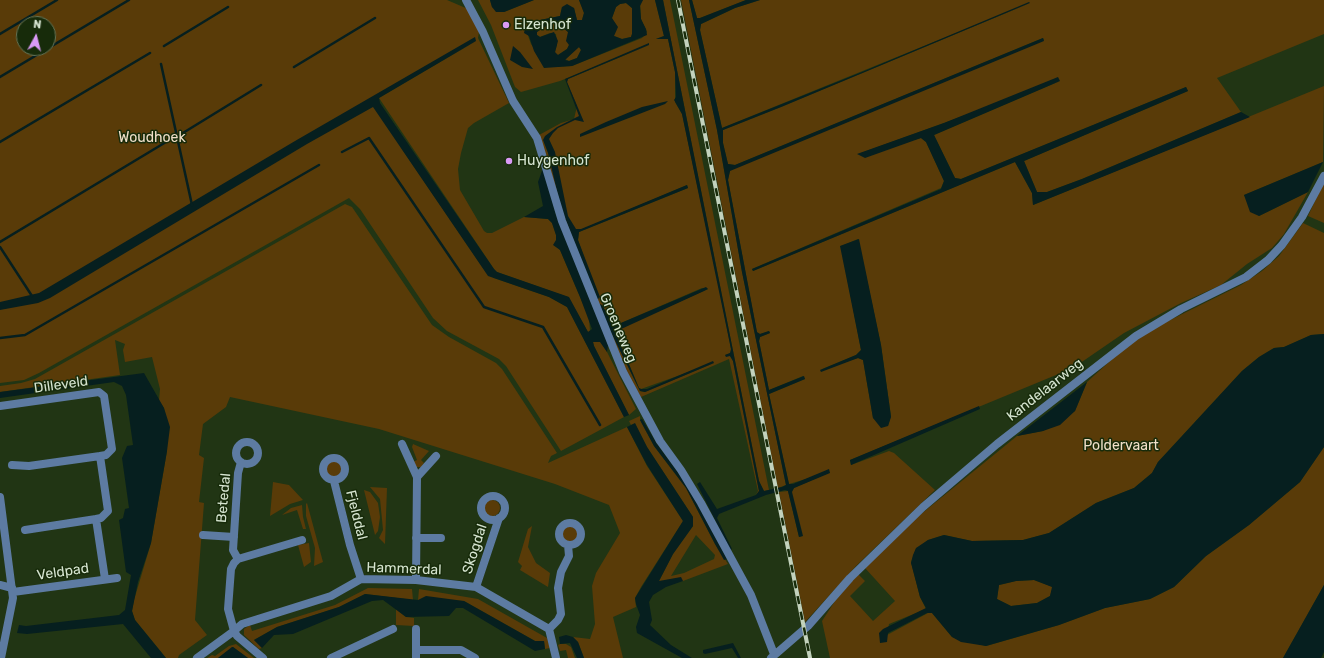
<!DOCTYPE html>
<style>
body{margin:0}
#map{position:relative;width:1324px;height:658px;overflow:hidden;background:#213514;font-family:Rubik,sans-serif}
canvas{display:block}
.north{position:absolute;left:16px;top:16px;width:40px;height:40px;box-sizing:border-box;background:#172b0a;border:1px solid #637559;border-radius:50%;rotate:7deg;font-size:11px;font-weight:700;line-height:16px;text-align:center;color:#d6e4d0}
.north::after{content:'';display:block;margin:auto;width:14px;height:18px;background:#da9af6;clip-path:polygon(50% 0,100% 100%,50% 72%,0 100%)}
</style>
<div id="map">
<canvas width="1324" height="658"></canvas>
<div class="north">N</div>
</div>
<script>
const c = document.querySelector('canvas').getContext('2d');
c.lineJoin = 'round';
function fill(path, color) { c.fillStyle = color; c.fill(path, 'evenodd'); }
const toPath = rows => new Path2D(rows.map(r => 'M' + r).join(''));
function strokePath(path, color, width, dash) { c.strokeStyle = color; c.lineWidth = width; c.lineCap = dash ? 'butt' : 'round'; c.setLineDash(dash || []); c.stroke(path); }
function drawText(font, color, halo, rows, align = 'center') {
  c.font = font + ' Rubik,sans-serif'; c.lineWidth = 3; c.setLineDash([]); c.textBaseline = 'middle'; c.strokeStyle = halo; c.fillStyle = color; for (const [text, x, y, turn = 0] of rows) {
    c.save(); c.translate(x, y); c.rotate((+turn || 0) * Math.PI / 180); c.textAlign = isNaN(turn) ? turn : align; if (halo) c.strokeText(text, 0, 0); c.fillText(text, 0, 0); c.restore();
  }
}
fill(toPath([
 [0,0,447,0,468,9,479,32,478,38,509,103,474,123,468,128,461,153,458,169,460,190,484,231,487,233,492,233,524,217,548,219,552,223,556,235,557,246,560,250,589,318,590,331,588,332,568,297,497,272,494,269,379,98,476,41,374,99,402,149,486,272,494,278,549,297,567,307,624,417,561,451,506,366,499,359,447,331,433,318,360,209,349,198,39,373,24,380,0,383],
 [24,24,48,24,48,48,24,48],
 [478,0,490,0,492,7,504,12,534,0,579,0,584,13,582,20,577,20,574,8,562,7,560,16,540,20,525,27,531,44,547,67,572,66,642,38,647,32,641,19,640,2,643,0,655,0,664,36,656,39,668,39,675,72,675,102,682,114,718,283,731,349,731,353,725,355,730,356,733,361,759,491,756,495,758,491,729,359,641,397,629,379,569,235,539,135,561,123,574,119,577,106,567,82,568,79,649,45,560,81,521,92,515,87,491,25],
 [687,185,688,188,579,232,578,240,586,263,569,235],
 [702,288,708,289,622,327,617,336,639,388,641,389,714,363,645,392,640,391,603,316,602,305,612,322,621,323],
 [663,0,670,0,769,490,764,491,759,481],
 [681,0,689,0,717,130,742,272,786,485,778,488],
 [692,0,746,0,700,18,697,18],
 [760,0,1324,0,1324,34,1217,78,1241,112,1082,179,1047,192,1037,192,1024,161,1188,91,1186,87,961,179,955,178,934,135,1060,81,858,154,921,138,926,142,944,181,941,188,752,269,753,271,1015,162,1032,193,1033,205,1324,86,1323,162,1244,195,1259,216,1308,192,1284,234,1272,248,1247,264,1221,285,1181,303,1124,333,1073,368,850,460,851,465,889,451,894,453,935,490,856,566,805,622,779,492,788,491,799,537,802,536,791,492,794,488,830,472,789,484,769,394,805,379,803,376,769,390,759,341,760,337,770,333,769,331,760,334,757,333,728,180,730,170,1044,40,1043,38,735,165,728,164,723,143,723,130,781,107,1030,3,722,128,700,30,701,24,735,8],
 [858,239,881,345,891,416,888,426,873,418,863,360,858,358,820,370,856,355,861,350,841,246],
 [626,3,632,8,632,34,631,37,622,39,614,36,612,18,616,7,620,4],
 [555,20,568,32,569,45,567,49,558,55,555,54,555,52,557,45,556,34,550,33,540,37,537,35,537,32],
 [579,47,581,50,577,58,569,61,565,59],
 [1324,182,1324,223,1308,216],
 [345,204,352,207,432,325,449,337,496,363,502,369,557,453,551,456,548,463,627,427,647,466,683,521,641,587,635,598,636,607,613,617,623,658,584,658,578,642,573,637,590,639,595,624,592,586,596,573,620,533,609,505,555,484,379,429,230,397,226,407,203,424,199,455,204,458,199,502,204,503,195,620,207,635,179,655,178,658,166,658,135,620,132,611,134,600,151,543,167,451,164,408,159,401,160,389,152,357,125,362,123,350,125,344,115,340,120,375,0,392,0,386,21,383,35,379],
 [1303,223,1324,233,1324,334,1311,335,1284,347,1274,348,1259,357,1242,371,1158,462,1152,473,1134,488,1096,503,1049,533,1023,540,972,541,944,535,928,540,916,549,911,562,920,597,926,609,889,624,887,635,928,613,932,613,952,637,986,646,1059,625,1105,608,1150,599,1174,587,1206,556,1249,525,1300,482,1324,447,1324,585,1283,658,830,658,822,621,835,601,858,574,865,581,850,596,873,621,895,601,865,568,915,519,1017,436,1043,431,1075,411,1087,382,1119,353,1152,329,1241,285,1262,271,1279,256],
 [597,341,601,342,607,352,636,409,629,415,594,346,593,342],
 [640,416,640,420,654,446,686,488,715,544,728,564,683,581,659,581,673,554,693,526,693,517,647,447,635,424,631,425,629,421],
 [696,535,715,555,714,559,684,573,671,576],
 [413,444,429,451,421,460,424,463,421,467,416,467,413,462,417,460,412,447],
 '326 469a8 8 0 1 1 16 0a8 8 0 1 1-16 0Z',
 [273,482,289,485,303,500,290,504,270,516],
 [370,487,387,488,385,544,379,538,383,530,380,499],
 [364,490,370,492,378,503,380,517,378,531,375,535],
 '484 508a8 8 0 1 1 16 0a8 8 0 1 1-16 0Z',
 [307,503,323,562,314,566,315,548,306,516,306,504],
 [302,505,303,517,306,529,303,529,297,510,282,515,291,508],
 [532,526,528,547,536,563,550,573,548,587,520,570,522,566,518,562,528,529],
 '562 534a8 8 0 1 1 16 0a8 8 0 1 1-16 0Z',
 [309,543,311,562,304,567,298,545],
 [1034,580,1053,587,1050,596,1037,603,1011,606,997,599,999,585,1016,581],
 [368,588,412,589,413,600,365,594,339,607,277,627,254,640,262,648,259,649,244,635,244,629,250,625,252,631,335,605],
 [419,589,478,599,547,638,550,648,545,649,544,641,535,641,464,601,418,600],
 [396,609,406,617,414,618,414,626,396,625],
 [236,644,254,658,248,658,233,647,218,658,207,658,212,655,215,656,229,646],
 [560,644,566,644,571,647,575,658,568,658,566,650,560,651,558,645]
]), '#593b08');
fill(toPath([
 [490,0,534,0,504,12,496,12,492,7],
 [579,0,643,0,640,6,641,19,646,29,647,35,572,66,544,68,534,51,529,36,524,33,525,28,540,20,560,16,562,7,567,4,574,8,577,20,582,20,584,13],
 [626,3,632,8,632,34,631,37,622,39,614,36,618,27,612,18,616,7,620,4],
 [554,20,568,32,566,41,569,45,567,49,558,55,555,52,558,41,554,32,540,37,537,35,537,32],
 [579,47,581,50,577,58,569,61,565,60],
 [655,0,663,0,759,481,764,491,782,487,786,485,742,272,717,130,689,0,692,0,697,18,700,18,746,0,760,0,735,8,701,24,700,30,722,128,862,72,1029,2,1030,3,781,107,723,130,723,143,728,164,735,165,1043,38,1044,41,730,171,728,180,757,332,760,334,769,331,770,333,760,337,759,341,769,390,804,376,805,379,769,394,789,484,793,484,829,469,830,473,794,488,792,492,803,536,799,537,788,491,785,490,766,495,719,514,717,518,732,549,730,550,697,484,700,482,717,509,756,495,759,491,733,361,730,356,726,357,725,355,730,353,731,349,687,138,682,114,674,100,676,97,675,72,668,39,656,39,664,36],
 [475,37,476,41,379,98,380,103,494,269,497,272,569,297,588,332,592,329,580,297,560,250,553,245,556,240,556,235,552,223,548,219,524,217,543,206,538,182,543,168,556,215,608,345,607,352,600,342,593,342,594,346,629,415,624,417,567,307,549,297,488,276,373,107,307,144,50,298,38,303,0,310,0,302,39,293,295,141],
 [649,43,649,45,568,79,567,82,584,122,575,120,558,128,553,133,549,139,555,152,568,216,576,229,581,229,687,185,688,188,579,232,578,240,600,297,597,300,561,208,548,153,543,140,545,136,557,127,579,116,565,79],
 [513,46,520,52,533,69,522,67,510,60],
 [1058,77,1060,81,934,135,955,178,961,179,1186,87,1188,91,1024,161,1037,192,1047,192,1082,179,1241,112,1250,117,1033,205,1032,193,1015,162,753,271,752,269,941,189,944,181,926,142,921,138,865,158,857,154,944,123],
 [668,101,665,104,580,137,580,134,606,122,642,107],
 [1323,162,1308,192,1259,216,1250,212,1244,195],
 [859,239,881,345,891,417,888,426,881,428,873,418,863,360,858,358,821,372,820,370,856,355,861,350,840,246],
 [706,287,708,289,704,291,619,330,617,336,639,388,641,389,647,389,713,361,714,363,645,392,640,391,603,316,600,304,602,305,612,322,621,323],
 [1324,334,1324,447,1300,482,1249,525,1206,556,1174,587,1150,599,1105,608,1059,625,986,646,961,642,952,637,932,613,927,613,888,633,887,642,880,643,879,633,883,629,926,608,920,597,911,563,913,555,916,548,928,540,944,535,972,541,1023,540,1049,533,1096,503,1134,488,1152,473,1158,462,1242,371,1259,357,1274,348,1284,347,1311,335],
 [1034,580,1052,587,1050,596,1037,603,1011,606,997,599,999,585,1016,581],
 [144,373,164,408,170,427,167,451,151,543,138,582,132,611,135,620,166,658,151,658,123,624,27,634,17,633,19,625,26,626,119,615,125,610,131,575,126,572,119,520,123,518,125,509,129,508,122,458,127,446,133,445,126,395,122,386,114,382,0,398,0,392],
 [1087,382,1075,411,1060,425,1043,431,1017,436],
 [979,406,980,409,851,465,850,460],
 [642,419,657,444,688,486,727,559,724,560,715,544,686,488,654,446,640,420],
 [635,423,647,447,693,517,693,526,673,554,659,581,681,577,683,581,666,587,653,595,649,602,652,620,650,625,671,645,692,658,682,658,637,633,636,627,640,615,636,604,635,598,683,521,647,465,627,427],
 [1324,585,1324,652,1321,658,1283,658],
 [365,594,418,600,426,596,464,601,535,641,544,641,545,649,535,651,463,608,456,608,449,616,406,617,383,600,372,601,293,634,274,635,262,648,254,640,277,627,339,607],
 [566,635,573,637,578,642,584,658,577,658,570,643,560,644,559,637],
 [733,643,741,658,738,658,732,648,705,654,703,653,703,650],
 [232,647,233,647,248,658,218,658]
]), '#061f1f');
strokePath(toPath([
 [0,34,57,0],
 [164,46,228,7],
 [161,64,192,205],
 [294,67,375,18],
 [0,77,129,0],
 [178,136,261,85],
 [0,142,150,53],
 [342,152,369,138,484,307,543,327,600,425],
 [0,242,166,142],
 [0,247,32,296],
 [0,338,25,335,319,165]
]), '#061f1f', 2.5);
strokePath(toPath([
 [466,0,483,32,513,101,537,138,562,221,623,372,660,441,681,470,701,503,751,595,774,654],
 [0,406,99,392,104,396,112,449,106,455,100,456,108,511,101,518,96,519,105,579],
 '236 453a11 11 0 1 1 22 0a11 11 0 1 1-22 0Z',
 [402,444,417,477],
 '323 469a11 11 0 1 1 22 0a11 11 0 1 1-22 0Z',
 [12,465,29,466,100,456],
 [334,481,350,545,361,579],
 '481 508a12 12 0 1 1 24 0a12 12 0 1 1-24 0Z',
 [0,497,13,598,1,658],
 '559 534a11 11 0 1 1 22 0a11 11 0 1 1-22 0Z',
 [25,530,96,519],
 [203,535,234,537],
 [416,538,441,538],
 [302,540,238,559,234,563,231,569,228,609,234,631,242,624,331,596,361,579,416,580,476,587,549,629],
 [238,559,233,550,238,473,241,462],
 [416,580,417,477,436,456],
 [0,585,12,588],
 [476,587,499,518],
 [13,592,117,578],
 [416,629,416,658],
 [549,629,558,620,561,614,558,588,561,572,569,556,568,545],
 [549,629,556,658],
 [416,650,461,650,475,658],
 [197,658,234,631,237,636,263,658],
 [331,658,393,629],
 [771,658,808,626,850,578,923,507,997,444,1136,336,1181,309,1246,277,1268,260,1282,245,1302,217,1324,176]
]), '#5d7ba2', 8);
const rail = toPath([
 [678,0,810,658]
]);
strokePath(rail, '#c3d2bd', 4);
strokePath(rail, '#172b0a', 2.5, [8]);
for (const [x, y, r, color] of [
 [506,25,4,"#da9af6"],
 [509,161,4,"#da9af6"]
]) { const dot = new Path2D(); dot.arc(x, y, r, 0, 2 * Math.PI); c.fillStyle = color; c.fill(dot); strokePath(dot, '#172b0a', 1.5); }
drawText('14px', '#d6e4d0', '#172b0a', [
 ["Elzenhof",514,25],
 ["Huygenhof",517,161]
], 'left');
drawText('14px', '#f1dfc8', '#172b0a', [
 ["Woudhoek",152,138],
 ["Poldervaart",1121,446]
]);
drawText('14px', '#d6e4d0', '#172b0a', [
 ["Groeneweg",618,328,67],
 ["Dilleveld",61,385,-8],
 ["Kandelaarweg",1045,390,-38],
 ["Betedal",224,498,-85],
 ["Fjelddal",356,515,76],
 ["Skogdal",475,549,-72],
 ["Hammerdal",404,569,2],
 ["Veldpad",63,572,-8]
]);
</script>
